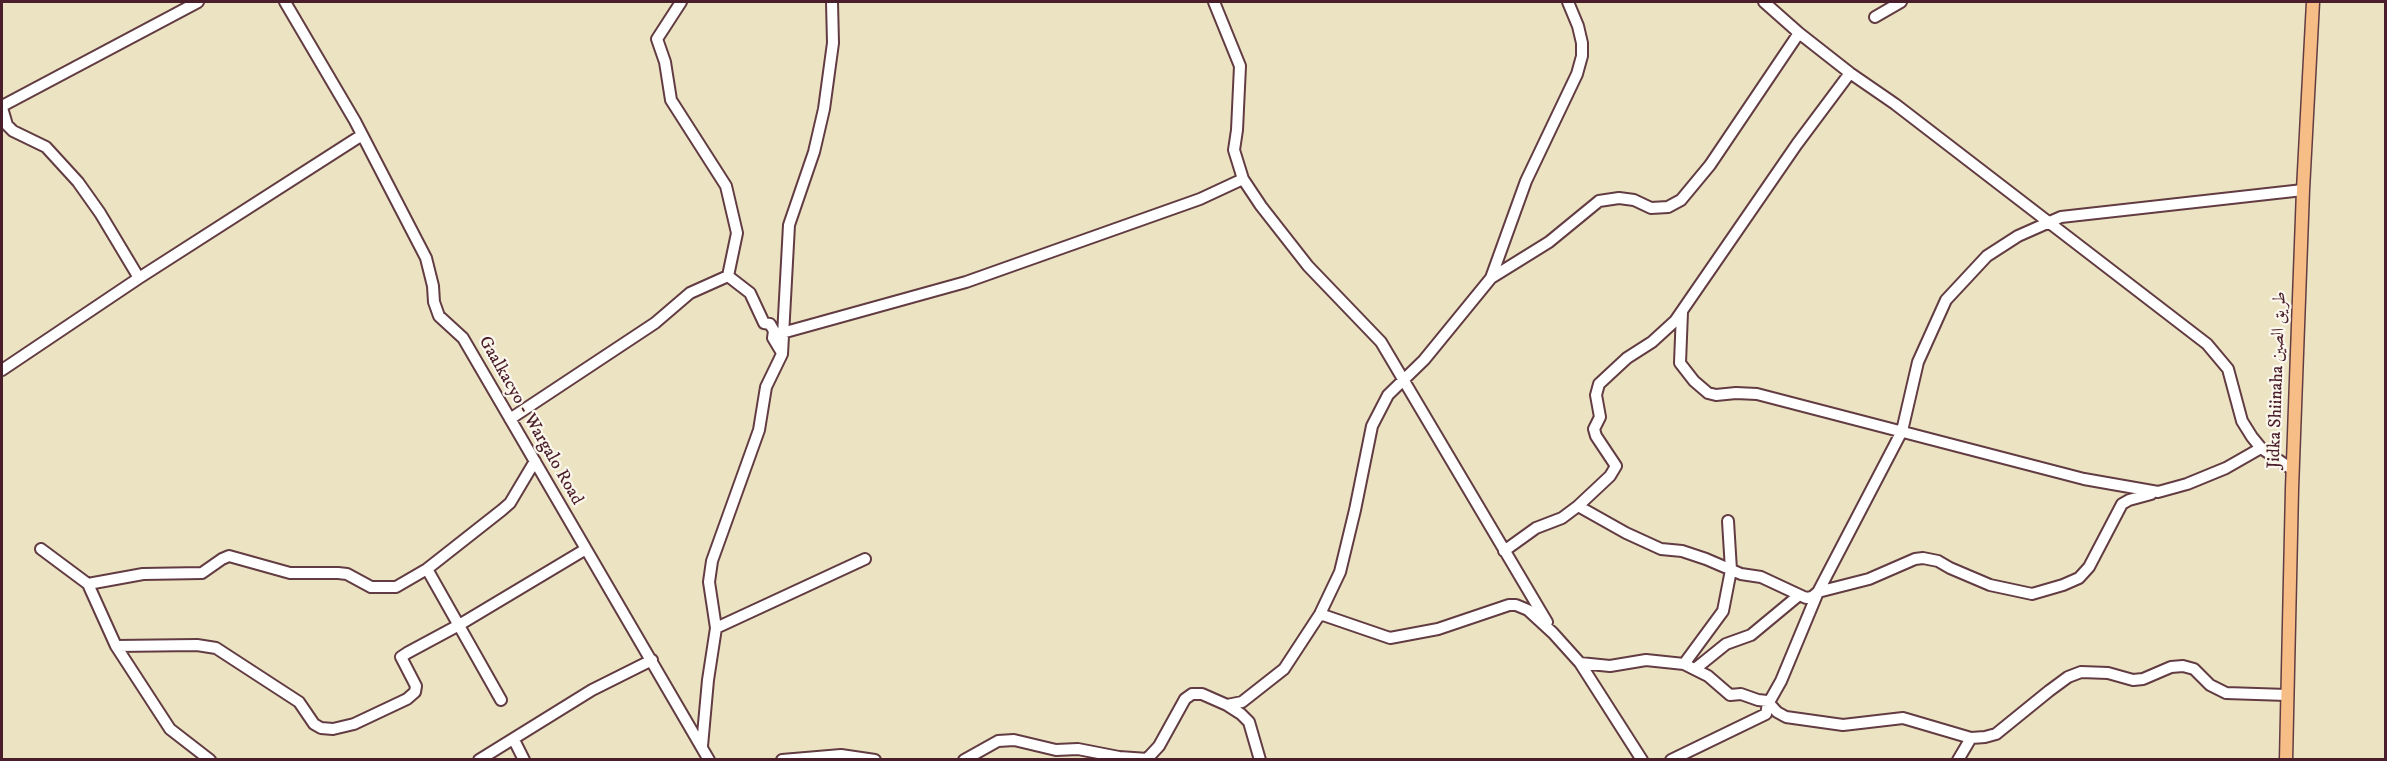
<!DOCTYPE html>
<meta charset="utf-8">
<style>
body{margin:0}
#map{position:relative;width:2387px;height:761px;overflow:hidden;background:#ebe3c2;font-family:"IM FELL DW Pica",serif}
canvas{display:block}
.frame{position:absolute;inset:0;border:3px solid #4a1f2b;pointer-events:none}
</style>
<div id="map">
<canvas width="2387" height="761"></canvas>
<div class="frame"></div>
</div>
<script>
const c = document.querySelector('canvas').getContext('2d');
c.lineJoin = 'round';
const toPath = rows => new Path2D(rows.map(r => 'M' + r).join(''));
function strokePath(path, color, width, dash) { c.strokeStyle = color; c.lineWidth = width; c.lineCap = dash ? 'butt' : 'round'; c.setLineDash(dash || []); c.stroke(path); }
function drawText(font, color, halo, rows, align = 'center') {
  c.font = font + ' "IM FELL DW Pica",Amiri,serif'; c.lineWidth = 4.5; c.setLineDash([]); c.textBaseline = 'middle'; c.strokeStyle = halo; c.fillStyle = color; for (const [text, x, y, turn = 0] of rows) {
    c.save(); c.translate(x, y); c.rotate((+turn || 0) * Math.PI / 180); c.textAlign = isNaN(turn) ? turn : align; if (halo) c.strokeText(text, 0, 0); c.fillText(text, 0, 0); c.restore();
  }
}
const minor = toPath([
 [285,2,355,121,426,258,433,286,434,302,439,316,463,338,709,760],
 [681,2,657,39,665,62,671,100,726,186,737,233,728,276,750,293,764,323,770,324,774,331,773,338,782,353],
 [1214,2,1240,66,1237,130,1234,150,1243,179,1261,206,1308,266,1381,342,1547,622],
 [1764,2,1799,33,1850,73,1895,104,2207,344,2228,369,2242,421,2252,437,2261,448,2293,470],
 [1875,17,1901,2],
 [2,106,198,2],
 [2,108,7,125,13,131,46,147,78,182,100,213,139,278],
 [1491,278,1549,242,1599,201,1619,198,1634,200,1651,208,1668,207,1681,200,1710,165,1799,33],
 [1682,312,1680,363,1694,381,1708,393,1716,395,1736,393,1757,394,2084,479,2158,492,2187,484,2226,468,2261,448],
 [782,333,966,282,1200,199,1243,179],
 [2,370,139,278,362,135],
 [510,419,655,323,690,293,728,276],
 [1578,506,1626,533,1661,549,1682,551,1706,559,1741,574,1761,577,1806,598,1812,597,1818,592,1869,579,1915,559,1923,558,1938,561,1950,568,1990,585,2032,594,2063,585,2079,578,2089,567,2122,504,2129,500,2151,494],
 [41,549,88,584,116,646,170,729,210,760],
 [1504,551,1536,528,1562,518,1578,506,1610,476,1616,466,1596,436,1594,429,1600,417,1596,395,1599,384,1627,358,1652,342,1675,321,1797,144,1850,73],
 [427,569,501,700],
 [88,584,143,574,202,573,222,559,229,556,290,573,338,573,347,574,371,587,396,587,427,569,502,510,510,503,535,461],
 [1320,614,1390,638,1438,629,1509,605,1516,605,1528,610,1553,633,1580,663,1610,666,1646,660,1684,664,1708,676,1730,695,1741,694,1758,700,1767,701,1777,712,1786,717,1843,725,1903,718,1971,738,1985,737,1996,734,2049,691,2068,677,2081,672,2108,673,2133,680,2143,679,2171,667,2183,666,2194,669,2210,685,2226,693,2287,695],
 [716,628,865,559],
 [116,646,197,645,216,648,299,702,314,724,321,728,333,729,354,724,407,699,415,692,416,686,401,657,407,653,459,625,586,549],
 [1580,663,1642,760],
 [1684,664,1723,611,1731,570,1728,521],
 [1695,669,1726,644,1751,635,1798,596],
 [1227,705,1241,714,1249,722,1260,760],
 [514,740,524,760],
 [702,746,708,680,716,628,709,582,712,561,759,430,766,387,782,354,789,225,814,152,824,109,833,43,832,2],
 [479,760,592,690,652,660],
 [782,760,841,755,875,760],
 [964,760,998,741,1014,740,1056,750,1078,749,1119,757,1148,759],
 [1146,760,1159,746,1185,699,1192,694,1202,694,1227,705,1242,702,1284,669,1320,614,1340,572,1355,510,1372,426,1388,395,1424,360,1491,278,1526,181,1577,74,1582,56,1582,43,1578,26,1568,2],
 [1671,760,1766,714,1768,704,1781,681,1818,592,1902,431,1918,362,1946,300,1987,256,2018,236,2061,217,2303,190],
 [1958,760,1971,738]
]);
const major = toPath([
 [2286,760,2292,489,2303,190,2313,2]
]);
strokePath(minor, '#623c42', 14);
strokePath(major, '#623c42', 15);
strokePath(minor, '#fff', 10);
strokePath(major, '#f6be86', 12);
drawText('18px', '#4a1f2b', '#fbf7ec', [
 ["Jidka Shiinaha طريق الصين",2278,380,-88],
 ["Gaalkacyo - Wargalo Road",530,421,60]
]);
</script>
